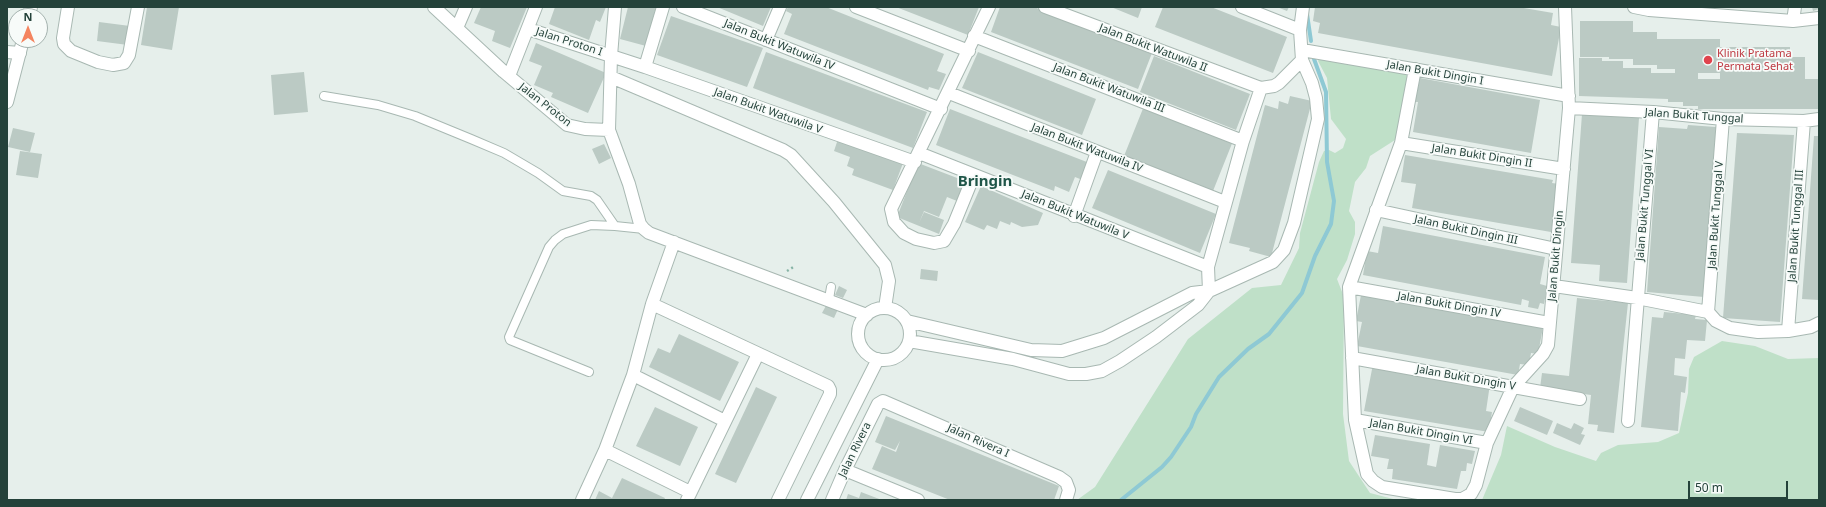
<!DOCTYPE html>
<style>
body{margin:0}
#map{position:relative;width:1826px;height:507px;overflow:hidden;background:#e6efeb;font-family:"Noto Sans",sans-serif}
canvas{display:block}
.frame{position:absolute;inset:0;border:8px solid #24423a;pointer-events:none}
.north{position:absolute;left:8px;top:8px;width:40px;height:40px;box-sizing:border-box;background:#f7fbf9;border:1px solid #a3b1ad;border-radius:50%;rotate:0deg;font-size:11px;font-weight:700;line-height:16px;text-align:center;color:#24423a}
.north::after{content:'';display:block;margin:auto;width:14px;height:18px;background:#f4845f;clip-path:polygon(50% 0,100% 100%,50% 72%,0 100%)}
.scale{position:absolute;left:1688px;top:481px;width:100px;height:18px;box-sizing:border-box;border:2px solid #24423a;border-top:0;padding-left:5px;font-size:12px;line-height:14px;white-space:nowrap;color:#24423a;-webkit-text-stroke:3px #f7fbf9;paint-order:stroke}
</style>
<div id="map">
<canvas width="1826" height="507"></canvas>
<div class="frame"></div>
<div class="north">N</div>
<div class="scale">50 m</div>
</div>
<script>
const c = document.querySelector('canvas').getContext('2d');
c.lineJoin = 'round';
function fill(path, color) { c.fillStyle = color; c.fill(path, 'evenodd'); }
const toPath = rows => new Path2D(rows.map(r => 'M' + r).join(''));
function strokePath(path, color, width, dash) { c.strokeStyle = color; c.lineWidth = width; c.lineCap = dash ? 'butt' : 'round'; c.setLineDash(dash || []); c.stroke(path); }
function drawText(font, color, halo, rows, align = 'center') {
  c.font = font + ' "Noto Sans",sans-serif'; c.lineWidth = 3.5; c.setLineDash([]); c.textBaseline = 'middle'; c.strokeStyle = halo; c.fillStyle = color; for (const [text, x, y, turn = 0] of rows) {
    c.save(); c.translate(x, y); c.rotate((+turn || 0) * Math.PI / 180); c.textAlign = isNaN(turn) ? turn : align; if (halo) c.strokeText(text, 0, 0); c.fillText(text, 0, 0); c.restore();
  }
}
fill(toPath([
 [1319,59,1339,60,1407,74,1406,86,1399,132,1395,140,1370,156,1366,168,1355,182,1349,211,1355,222,1355,234,1347,260,1337,279,1344,297,1343,414,1349,461,1370,493,1397,500,1077,500,1095,487,1188,339,1252,288,1281,285,1299,248,1300,233,1319,162,1324,151,1329,150,1335,153,1343,148,1346,139,1331,119,1327,78,1318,61],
 [1722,341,1755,346,1788,359,1819,358,1819,500,1482,500,1501,455,1507,426,1555,447,1596,461,1601,453,1618,445,1658,442,1679,433,1688,393,1689,369,1694,357]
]), '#bfe0c8');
strokePath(toPath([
 [1307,14,1311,41],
 [1121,500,1162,467,1171,457,1191,427,1196,414,1219,377,1248,349,1269,334,1302,293,1315,256,1331,224,1334,201,1327,162,1326,92,1314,59]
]), '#8ec9d4', 4);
fill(toPath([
 [147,7,179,7,172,50,141,45],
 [481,7,527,7,510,48,492,41,495,31,474,23],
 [555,7,606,7,600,22,596,20,589,40,549,24],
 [628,7,656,7,646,46,620,39],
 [717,7,771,7,763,26],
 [788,7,826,7,944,54,937,71,946,74,939,90,929,87,928,90,784,34,792,14,786,11],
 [896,7,979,7,968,35],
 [1000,7,1034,7,1152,53,1138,89,991,32],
 [1111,7,1142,7,1138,18],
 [1163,7,1211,7,1287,37,1273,73,1155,27],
 [1277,7,1289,7,1287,11],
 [1315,7,1518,7,1553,13,1551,25,1561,27,1552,76,1318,33,1320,23,1313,21],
 [1812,7,1819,7,1819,9,1813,11],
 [671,16,763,48,747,87,657,55],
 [1580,21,1633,21,1633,32,1657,32,1657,39,1720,39,1720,47,1790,47,1790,57,1805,57,1805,79,1819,79,1819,109,1698,109,1698,106,1683,106,1683,102,1668,102,1668,99,1579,96,1579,58,1602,58,1602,61,1623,61,1623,68,1651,68,1651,73,1675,73,1675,69,1657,69,1657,65,1633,65,1633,59,1609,59,1609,57,1580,57],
 [1698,73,1720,73,1720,79,1698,79],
 [99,22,130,26,128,45,97,41],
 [536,43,606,73,588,113,551,97,553,93,534,85,542,66,529,61],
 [766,52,927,112,913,148,753,88],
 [978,52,1096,99,1082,135,962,88],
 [1154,56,1250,94,1236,130,1140,92],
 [304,72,308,112,274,115,271,75],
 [1420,78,1540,100,1531,153,1413,132,1418,102,1415,102],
 [1290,96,1312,101,1271,257,1249,251,1250,248,1229,243,1265,105,1278,109,1279,101,1288,104],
 [1144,106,1233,141,1213,191,1124,156],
 [950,109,1092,164,1085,181,1075,177,1069,192,1055,186,1054,191,936,145],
 [1582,114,1639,118,1627,283,1599,281,1600,265,1571,263],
 [1688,125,1716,127,1704,297,1647,292,1659,127,1687,129],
 [13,128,35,133,30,152,8,147],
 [1737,133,1794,135,1780,322,1723,318],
 [1814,136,1819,136,1819,300,1802,299],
 [838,139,903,163,893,190,852,175,854,169,847,166,850,157,834,151],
 [604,144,611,158,599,164,592,149],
 [20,151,42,154,38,178,16,175],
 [1405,155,1553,180,1552,183,1559,184,1551,232,1412,208,1416,184,1401,182],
 [918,163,965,181,957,201,947,197,939,217,924,211,919,223,924,212,944,220,939,234,897,217],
 [1108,170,1216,214,1200,253,1092,208],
 [981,186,1043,213,1038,225,1022,227,1011,222,1010,225,1000,221,997,229,987,225,984,230,965,222],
 [1383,226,1545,257,1540,284,1547,286,1544,304,1540,303,1538,309,1528,307,1529,301,1522,299,1521,305,1363,275,1367,251,1378,253],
 [921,269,938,271,937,281,920,279],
 [839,286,847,290,843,298,835,295],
 [1361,295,1543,327,1538,354,1531,353,1529,365,1520,364,1518,375,1357,346,1362,322,1356,321],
 [1577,298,1628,303,1614,433,1597,431,1598,425,1588,424,1591,395,1540,388,1542,373,1569,376],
 [828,302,839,307,834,318,822,313],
 [1664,312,1696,315,1695,319,1707,320,1705,341,1687,340,1685,359,1675,358,1674,375,1687,377,1685,393,1681,392,1678,431,1641,427,1652,317,1663,318],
 [679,334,739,362,720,401,649,367,658,348,670,353],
 [1373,364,1490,384,1486,411,1492,412,1489,432,1364,411],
 [756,387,777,397,736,483,715,474],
 [655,407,698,427,680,466,636,446],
 [1520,407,1553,421,1547,435,1514,421],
 [886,416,1059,486,1054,500,950,500,872,469,882,446,896,452,900,441,895,450,875,442],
 [1557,423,1571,429,1574,423,1584,428,1581,434,1585,435,1580,445,1553,433],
 [1375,435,1430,444,1427,465,1436,467,1440,445,1475,451,1472,464,1467,463,1466,471,1461,471,1457,489,1392,479,1393,469,1387,469,1389,459,1371,456],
 [622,478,665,498,664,500,595,500,599,491,612,498],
 [861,492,874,497,882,500,846,500,848,494,859,498]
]), '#bbcac4');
const service = toPath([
 [324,96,378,105,415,116,471,139,504,153,538,173,563,191,591,196,597,200,615,226,644,229],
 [829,299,831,287],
 [589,372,515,342,510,340,509,337,549,247,555,240,563,234,591,225,615,226]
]);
const minor = toPath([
 [68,7,63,38,64,44,71,51,98,62,113,65,124,63,129,55,138,7],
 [434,7,504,72,567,125,585,129,609,130],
 [615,7,611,56,609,130,629,184,640,224,644,229,649,233,867,315],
 [683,7,941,109],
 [856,7,969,51],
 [1045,7,1261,88],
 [1242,7,1300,30],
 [1634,7,1649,10,1793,21,1819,18],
 [1793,21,1795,7],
 [457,28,466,7],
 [528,29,645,67,915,162],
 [974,36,1243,141],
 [766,40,780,7],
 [1302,50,1569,96],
 [7,52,20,53],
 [645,67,663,7],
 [1415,69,1401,143,1349,287,1355,420,1367,474,1373,481,1382,487,1455,499,1462,499,1471,494,1476,485,1487,443,1513,387,1543,354,1548,345,1569,108,1565,7],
 [509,76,536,7],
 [611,77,783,150,791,155,834,202,885,265,889,281,885,308],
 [949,93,1225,202],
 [1569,108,1653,112,1723,119,1804,121,1819,119],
 [1401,143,1564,169],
 [919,153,1208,267],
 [974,175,954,224,944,241,934,243,916,239,904,233,894,222,891,209,989,7],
 [1376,210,1556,249],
 [1074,216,1097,152],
 [1554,286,1637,298,1708,312,1716,321,1730,328,1758,332,1788,331,1811,327,1819,323],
 [1349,287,1549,323],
 [652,304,674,242],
 '858 334a26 26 0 1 1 52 0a26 26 0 1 1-52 0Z',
 [1708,312,1723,119],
 [907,321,1031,350,1062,351,1104,338,1192,293,1209,291,1273,262,1284,250,1294,223,1318,119,1316,98,1312,83,1302,60,1300,30,1303,7],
 [1788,331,1804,121],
 [909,341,1013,359,1069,374,1086,374,1102,371,1120,361,1156,337,1198,305,1209,291,1208,267,1243,141,1261,88,1274,86,1279,83,1302,60],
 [1352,358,1580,399],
 [633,375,725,421],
 [1355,420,1487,443],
 [1628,421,1653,112],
 [605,450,690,492],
 [845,470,918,500],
 [582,500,605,450,633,375,652,304,828,386,830,390,830,394,778,500],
 [687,500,758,354],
 [807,500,878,359],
 [832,500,845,470,878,404,883,401,1059,477,1066,482,1069,490,1066,500]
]);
const tertiary = toPath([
 [29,16,31,7],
 [7,102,23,40]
]);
strokePath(service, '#a8b8b2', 10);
strokePath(minor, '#a8b8b2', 14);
strokePath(tertiary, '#a8b8b2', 14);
strokePath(toPath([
 [787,271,795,266]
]), '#86b3a5', 2.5, [2, 3]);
strokePath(service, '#fff', 8);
strokePath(minor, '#fff', 12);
strokePath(tertiary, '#fff', 12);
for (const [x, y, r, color] of [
 [1708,60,5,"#e0444e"]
]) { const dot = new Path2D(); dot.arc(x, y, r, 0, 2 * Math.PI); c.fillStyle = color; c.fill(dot); strokePath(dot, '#f7fbf9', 1.5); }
drawText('11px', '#24423a', '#f7fbf9', [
 ["Jalan Proton I",569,42,18],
 ["Jalan Bukit Watuwila IV",779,45,22],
 ["Jalan Bukit Watuwila II",1153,48,21],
 ["Jalan Bukit Dingin I",1435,73,10],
 ["Jalan Bukit Watuwila III",1109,88,21],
 ["Jalan Proton",545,105,38],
 ["Jalan Bukit Watuwila V",768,111,20],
 ["Jalan Bukit Tunggal",1694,116,4],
 ["Jalan Bukit Watuwila IV",1087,148,21],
 ["Jalan Bukit Dingin II",1482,156,9],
 ["Jalan Bukit Tunggal VI",1645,205,-85],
 ["Jalan Bukit Watuwila V",1075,215,22],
 ["Jalan Bukit Tunggal V",1716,215,-86],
 ["Jalan Bukit Tunggal III",1796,226,-86],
 ["Jalan Bukit Dingin III",1466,230,12],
 ["Jalan Bukit Dingin",1556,256,-85],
 ["Jalan Bukit Dingin IV",1449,305,10],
 ["Jalan Bukit Dingin V",1466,378,10],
 ["Jalan Bukit Dingin VI",1421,432,10],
 ["Jalan Rivera I",978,441,24],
 ["Jalan Rivera",855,450,-64]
]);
drawText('11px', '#be3a42', '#f7fbf9', [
 ["Klinik Pratama",1717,54],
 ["Permata Sehat",1717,67]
], 'left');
drawText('bold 15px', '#1f5548', '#f7fbf9', [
 ["Bringin",985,182]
]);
</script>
